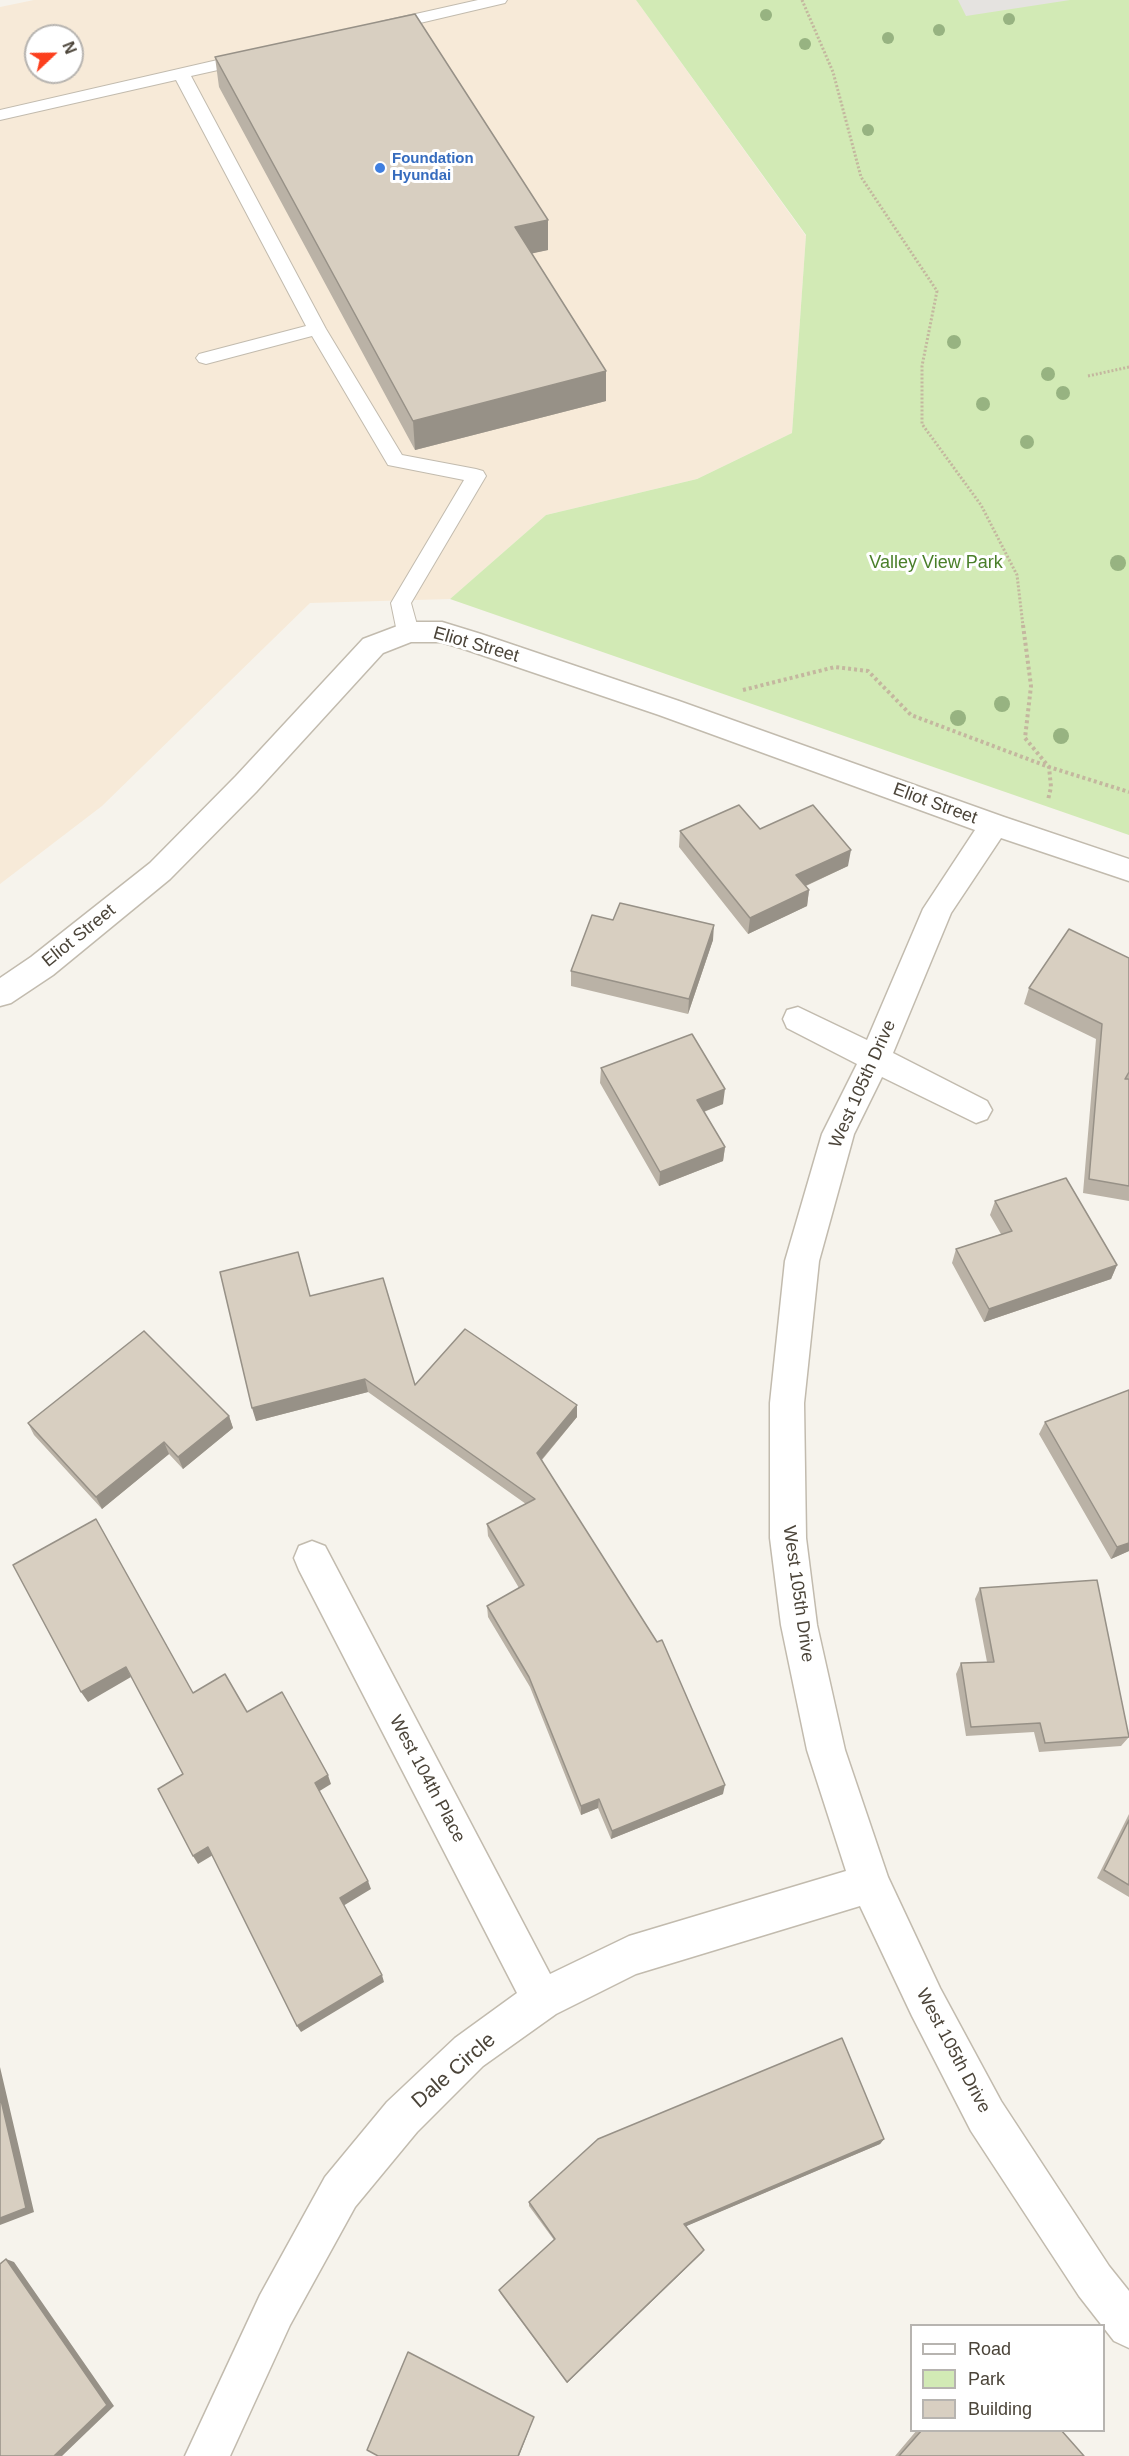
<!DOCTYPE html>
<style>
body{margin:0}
#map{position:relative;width:1129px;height:2456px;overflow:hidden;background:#f6f3ec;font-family:Helvetica,sans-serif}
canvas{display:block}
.legend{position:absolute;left:910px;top:2324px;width:195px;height:108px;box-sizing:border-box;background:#fff;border:2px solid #b7b4b0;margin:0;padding:8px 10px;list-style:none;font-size:18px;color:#4b4439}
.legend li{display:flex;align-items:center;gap:12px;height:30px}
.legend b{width:30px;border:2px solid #b7b4b0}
.north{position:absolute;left:24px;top:24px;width:60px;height:60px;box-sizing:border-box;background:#fff;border:2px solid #b7b4b0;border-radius:50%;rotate:68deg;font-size:16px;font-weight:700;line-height:24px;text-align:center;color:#4b4439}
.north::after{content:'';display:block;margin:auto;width:21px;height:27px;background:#fc3f1d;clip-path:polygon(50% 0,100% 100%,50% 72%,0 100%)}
</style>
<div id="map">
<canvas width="1129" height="2456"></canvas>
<ul class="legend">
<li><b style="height:8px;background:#fff"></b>Road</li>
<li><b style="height:16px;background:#d2eab5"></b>Park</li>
<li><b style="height:16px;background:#d8cfc1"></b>Building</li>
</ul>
<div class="north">N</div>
</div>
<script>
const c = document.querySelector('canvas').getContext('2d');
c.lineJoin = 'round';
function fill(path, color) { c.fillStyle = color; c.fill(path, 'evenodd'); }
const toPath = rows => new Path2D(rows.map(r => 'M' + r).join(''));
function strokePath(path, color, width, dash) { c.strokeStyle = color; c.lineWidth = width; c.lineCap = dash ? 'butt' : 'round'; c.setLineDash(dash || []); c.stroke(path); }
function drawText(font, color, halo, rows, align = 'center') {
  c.font = font + ' Helvetica,sans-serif'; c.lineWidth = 6; c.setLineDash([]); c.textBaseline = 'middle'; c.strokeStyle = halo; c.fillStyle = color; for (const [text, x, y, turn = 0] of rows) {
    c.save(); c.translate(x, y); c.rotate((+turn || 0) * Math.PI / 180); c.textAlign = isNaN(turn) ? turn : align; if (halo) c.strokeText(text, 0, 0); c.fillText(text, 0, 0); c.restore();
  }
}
fill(toPath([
 [34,0,636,0,806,236,792,433,697,479,546,515,450,599,310,603,102,806,0,884,0,7],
 [36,36,72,36,72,72,36,72]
]), '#f7ead8');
fill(toPath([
 [636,0,1129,0,1129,835,450,599,546,515,697,479,792,433,806,235]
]), '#d2eab5');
fill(toPath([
 [958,0,1070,0,966,16]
]), '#e5e3e0');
const lane = toPath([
 [478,0,507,0,505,3,386,31,378,26,380,22,478,0],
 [248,53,254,54,256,58,254,62,191,76,326,329,402,455,476,469,483,471,486,476,411,603,419,632,415,637,408,639,401,637,397,632,391,603,464,480,388,465,312,336,206,364,199,362,196,358,199,354,306,326,176,80,0,120,0,110,248,53]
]);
const street = toPath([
 [408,622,442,622,481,634,679,701,1004,817,1129,859,1129,881,1001,838,951,913,893,1053,987,1101,992,1110,987,1119,976,1123,882,1077,854,1134,819,1261,804,1403,806,1538,817,1625,845,1750,888,1877,940,1988,1001,2101,1109,2266,1129,2291,1129,2348,1114,2341,1079,2296,971,2131,912,2016,860,1906,636,1974,556,2014,483,2066,417,2132,355,2207,290,2325,230,2456,185,2456,260,2295,325,2177,387,2102,455,2038,517,1993,299,1570,294,1558,299,1546,312,1541,325,1546,550,1974,629,1936,846,1871,807,1750,781,1625,770,1538,770,1403,785,1261,822,1134,857,1064,787,1028,783,1019,787,1010,798,1007,867,1040,923,909,975,830,659,715,461,648,441,642,411,642,383,653,256,792,170,879,53,975,11,1003,0,1006,0,978,31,957,150,863,236,776,363,639,408,622]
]);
strokePath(lane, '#c2bbae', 2);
strokePath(street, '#c2bbae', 3);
strokePath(toPath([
 [802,0,833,72,861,177,937,291,922,366,922,424,981,505,1017,575,1023,626],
 [1088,376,1129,367]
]), '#c4b79f', 3, [2, 2]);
strokePath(toPath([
 [1023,625,1031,686,1025,738,1049,767,1051,787,1048,800],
 [743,690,835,667,868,671,911,715,1049,767,1129,792]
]), '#c4b79f', 4, [3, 3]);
fill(lane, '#fff');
fill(street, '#fff');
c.fillStyle = '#97b381';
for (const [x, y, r] of [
 [766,15,6],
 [1009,19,6],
 [939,30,6],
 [888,38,6],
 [805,44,6],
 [868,130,6],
 [954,342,7],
 [1048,374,7],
 [1063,393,7],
 [983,404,7],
 [1027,442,7],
 [1118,563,8],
 [1002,704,8],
 [958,718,8],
 [1061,736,8]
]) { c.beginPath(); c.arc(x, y, r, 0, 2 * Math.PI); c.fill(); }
fill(toPath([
 [215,57,548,250,532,253,606,401,415,450,219,87],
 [760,829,848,866,806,886,809,890,807,906,748,934,679,847,680,831],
 [613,920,713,940,688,1014,571,986,571,971],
 [1129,958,1129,1078,1128,1079,1129,1079,1129,1201,1083,1193,1096,1039,1024,1004,1029,988],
 [601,1068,723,1104,704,1112,725,1147,723,1161,659,1186,600,1083],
 [995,1201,1117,1265,1111,1279,984,1322,952,1263,956,1249,1001,1234,990,1215],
 [310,1296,415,1385,577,1417,542,1460,723,1794,611,1839,598,1808,581,1815,530,1687,488,1617,487,1606,519,1588,488,1536,487,1524,526,1504,368,1392,256,1421],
 [1129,1390,1129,1551,1111,1559,1039,1434,1045,1422],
 [229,1416,233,1428,183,1469,169,1454,102,1509,34,1435,28,1423],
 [980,1588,1129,1737,1121,1746,1039,1752,1034,1732,966,1736,956,1674,961,1663,987,1662,975,1599],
 [1129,1814,1129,1897,1097,1878],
 [884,2139,880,2144,686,2226,702,2253,567,2383,500,2293,499,2290,554,2240,529,2206,529,2202],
 [917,2430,1061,2430,1084,2456,895,2456]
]), '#bab2a6');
fill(toPath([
 [548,220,548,250,516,257,515,227],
 [606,371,606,401,415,450,413,421],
 [851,850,848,866,794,891,796,875],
 [809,890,807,906,748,934,750,918],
 [714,925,713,940,688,1014,689,999],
 [725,1089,723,1104,695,1115,697,1100],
 [725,1147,723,1161,659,1186,660,1172],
 [1117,1265,1111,1279,984,1322,989,1309],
 [365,1379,368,1392,256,1421,252,1408],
 [577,1405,577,1417,537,1465,537,1453],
 [229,1416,233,1428,183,1469,178,1457],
 [164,1442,169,1454,102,1509,96,1497],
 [1129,1543,1129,1551,1111,1559,1117,1547],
 [126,1667,131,1677,88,1702,81,1692],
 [328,1775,331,1784,318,1792,315,1783],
 [725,1785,723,1794,611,1839,612,1831],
 [599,1799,598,1808,581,1815,581,1806],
 [208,1847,213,1855,198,1864,193,1856],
 [368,1881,371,1889,343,1906,340,1898],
 [382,1975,384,1982,301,2032,297,2026],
 [0,2067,34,2212,0,2225],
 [884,2139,880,2144,682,2228,684,2224],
 [704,2250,702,2253,567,2383,567,2382],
 [6,2259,14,2262,114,2406,62,2456,54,2456],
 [534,2417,519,2456,518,2456]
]), '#979187');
const building = toPath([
 [415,14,548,220,515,227,606,371,413,421,215,57,415,14],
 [739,805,760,829,813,805,851,850,796,875,809,890,750,918,680,831,739,805],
 [620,903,714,925,689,999,571,971,592,915,613,920,620,903],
 [1069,929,1129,958,1129,1072,1125,1079,1129,1079,1129,1186,1089,1179,1102,1024,1029,988,1069,929],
 [692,1034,725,1089,697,1100,725,1147,660,1172,601,1068,692,1034],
 [1066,1178,1117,1265,989,1309,956,1249,1012,1231,995,1201,1066,1178],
 [298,1252,310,1296,383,1278,415,1385,465,1329,577,1405,537,1453,657,1642,662,1640,725,1785,612,1831,599,1799,581,1806,529,1677,487,1606,524,1585,487,1524,535,1499,365,1379,252,1408,220,1272,298,1252],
 [144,1331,229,1416,178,1457,164,1442,96,1497,28,1423,144,1331],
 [1129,1390,1129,1543,1117,1547,1045,1422,1129,1390],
 [96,1519,193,1693,225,1674,247,1712,282,1692,328,1775,315,1783,368,1881,340,1898,382,1975,297,2026,208,1847,193,1856,158,1789,183,1774,126,1667,81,1692,13,1565,96,1519],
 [1097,1580,1129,1737,1045,1743,1040,1723,971,1727,961,1663,994,1662,980,1588,1097,1580],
 [1129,1820,1129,1885,1104,1870,1129,1820],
 [842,2038,884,2139,684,2224,704,2250,567,2382,499,2290,555,2239,529,2202,598,2139,842,2038],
 [0,2096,26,2208,0,2218,0,2096],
 [6,2259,107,2405,54,2456,0,2456,0,2264,6,2259],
 [408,2352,534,2417,518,2456,378,2456,367,2450,408,2352],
 [922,2430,1061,2430,1084,2456,899,2456,922,2430]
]);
fill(building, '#d8cfc1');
strokePath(building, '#979187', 1.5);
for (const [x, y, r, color] of [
 [380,168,6,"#3f7fe0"]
]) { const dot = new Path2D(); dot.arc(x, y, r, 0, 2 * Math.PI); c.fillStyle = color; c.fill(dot); strokePath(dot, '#fff', 2); }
drawText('bold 15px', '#366cbe', '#fff', [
 ["Foundation",392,159],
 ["Hyundai",392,176]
], 'left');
drawText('18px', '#4a7f2a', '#fff', [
 ["Valley View Park",936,563]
]);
drawText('18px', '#4b4439', '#fff', [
 ["Eliot Street",476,645,16],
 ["Eliot Street",935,804,20],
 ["Eliot Street",79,936,-39],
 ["West 105th Drive",863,1084,-66],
 ["West 105th Drive",798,1594,82],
 ["West 104th Place",427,1779,62],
 ["West 105th Drive",953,2051,62]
]);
drawText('21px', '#4b4439', '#fff', [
 ["Dale Circle",454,2071,-41]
]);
</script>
